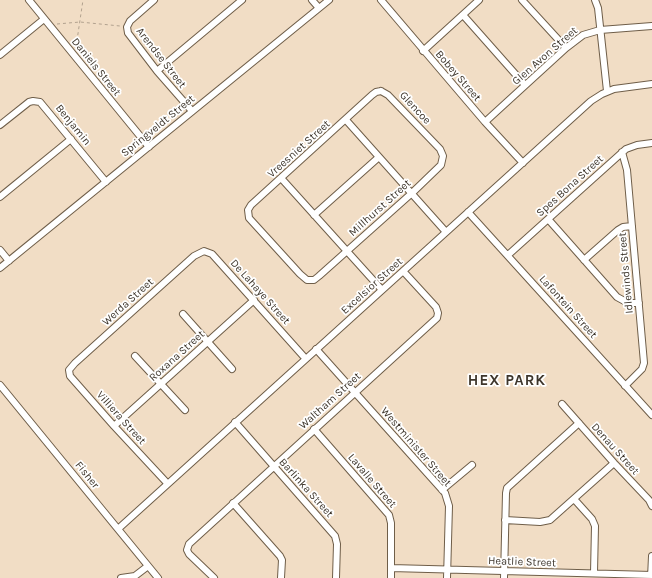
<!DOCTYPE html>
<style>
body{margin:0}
canvas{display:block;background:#f1ddc5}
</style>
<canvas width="652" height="578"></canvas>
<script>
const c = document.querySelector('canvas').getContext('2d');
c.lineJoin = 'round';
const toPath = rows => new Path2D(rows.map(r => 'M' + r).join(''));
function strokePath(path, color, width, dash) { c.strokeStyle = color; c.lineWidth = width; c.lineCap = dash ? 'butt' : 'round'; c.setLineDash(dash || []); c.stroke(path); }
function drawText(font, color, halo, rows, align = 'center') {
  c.font = font + ' Karla,sans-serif'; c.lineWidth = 3.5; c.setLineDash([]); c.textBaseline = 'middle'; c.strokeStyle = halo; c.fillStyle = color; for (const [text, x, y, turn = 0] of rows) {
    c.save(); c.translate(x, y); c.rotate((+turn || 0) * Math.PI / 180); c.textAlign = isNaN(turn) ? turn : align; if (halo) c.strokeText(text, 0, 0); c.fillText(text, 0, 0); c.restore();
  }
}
const minor = toPath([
 [29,0,149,147],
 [154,0,130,21,127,27,128,33,157,71,192,111],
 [312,0,319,8],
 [381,0,485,122,523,163],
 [522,0,566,48],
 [595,0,598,8,607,91],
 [463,15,525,85],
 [423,51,479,0],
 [0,55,44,19],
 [157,71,242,0],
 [381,91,388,95,440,149,443,156,441,165,412,193,319,276,314,280,307,280,300,274,249,218,248,210,251,205,372,95,376,92,381,91],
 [346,120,446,232],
 [485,122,566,48,583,35,600,30,652,26],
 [0,125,29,102,33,101,40,102,106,182],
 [622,152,627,170,644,363,642,369,625,386],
 [281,178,382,290],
 [0,197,71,139],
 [468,212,652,415],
 [314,215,379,157],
 [548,219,617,297,628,303,639,303],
 [0,250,9,261],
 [508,255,626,149,637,145,652,143],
 [584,260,618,230,623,227,632,226],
 [0,268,329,0],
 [183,314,232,369],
 [316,349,445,493,449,506,447,578],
 [135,356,185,410],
 [0,385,158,578],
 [562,404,614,463,649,500,652,506],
 [235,422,335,536,337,544,336,578],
 [114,426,254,300],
 [314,429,389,515,391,523,391,578],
 [167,483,114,426,70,376,69,370,75,363,194,256,204,251,212,254,305,358],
 [442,490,472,465],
 [574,499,592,519,595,526,594,573],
 [233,503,280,556,282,560,281,578],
 [505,520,540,522,550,520,614,463],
 [118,529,591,101,602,94,614,89,652,84],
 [391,568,652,575],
 [121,578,135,576,148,566],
 [214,578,189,554,187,550,189,544,437,318,438,313,436,307,403,271],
 [504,578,506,493,507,488,579,423],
 [651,578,652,556]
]);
strokePath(minor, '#6f5e49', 8);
strokePath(toPath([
 [57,24,80,22,120,26],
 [76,47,83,0]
]), '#b1a18e', 1, [3, 3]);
strokePath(minor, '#fff', 6);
drawText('11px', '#3e362c', '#fff', [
 ["Glen Avon Street",545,56,-41],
 ["Arendse Street",161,58,52],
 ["Daniels Street",96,67,51],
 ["Bobey Street",458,76,49],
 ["Glencoe",415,108,47],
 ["Benjamin",73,125,51],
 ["Springveldt Street",158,126,-39],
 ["Vreesniet Street",299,149,-42],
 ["Spes Bona Street",570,186,-42],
 ["Millhurst Street",380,208,-42],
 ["Idlewinds Street",626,273,-95],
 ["Excelsior Street",372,286,-42],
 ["De Lahaye Street",260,292,48],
 ["Werda Street",128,302,-42],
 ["Lafontein Street",568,307,48],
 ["Roxana Street",177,356,-42],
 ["Waltham Street",330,401,-42],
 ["Villiera Street",121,418,48],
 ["Westminister Street",416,447,49],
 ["Denau Street",615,449,48],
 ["Fisher",87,475,51],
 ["Lavalle Street",372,481,49],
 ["Barlinka Street",306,488,48],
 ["Heatlie Street",522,562,2]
]);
c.letterSpacing = '1px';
drawText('bold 15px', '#3e362c', '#fff', [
 ["HEX PARK",507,381]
]);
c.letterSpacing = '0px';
</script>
